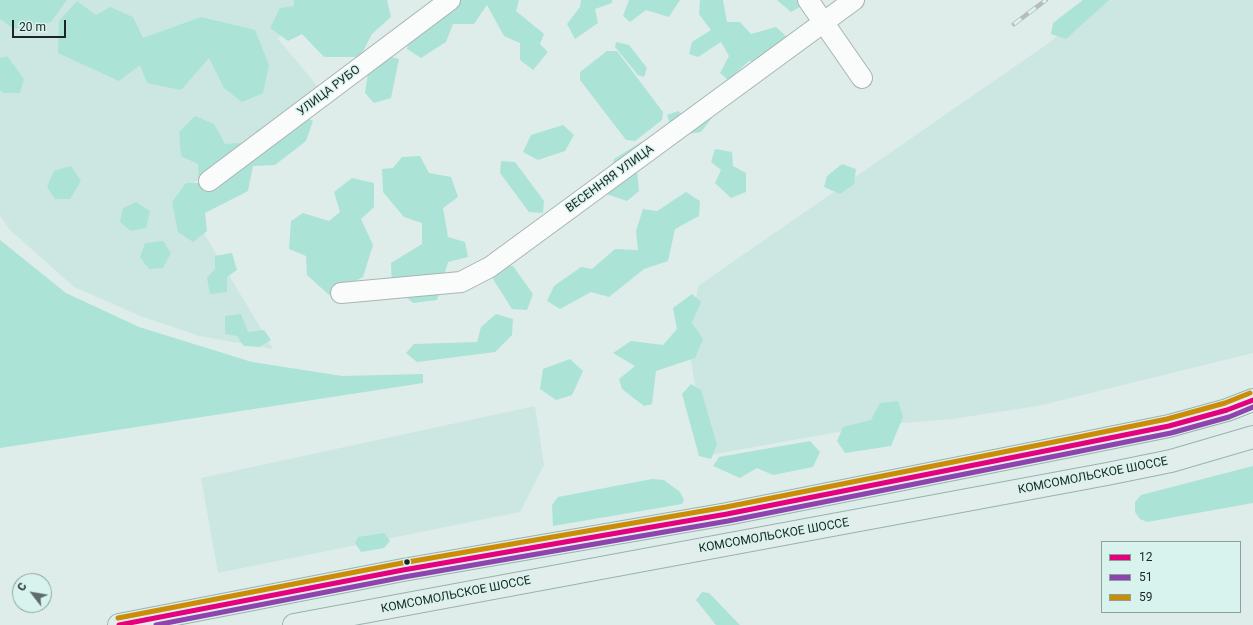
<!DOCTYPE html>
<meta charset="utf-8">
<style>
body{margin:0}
#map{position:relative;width:1253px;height:625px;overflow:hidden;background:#deedea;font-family:Roboto,sans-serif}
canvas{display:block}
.legend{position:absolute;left:1101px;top:541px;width:140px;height:72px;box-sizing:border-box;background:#d8f3ed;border:1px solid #8ca19c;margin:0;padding:5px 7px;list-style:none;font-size:12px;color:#1b2523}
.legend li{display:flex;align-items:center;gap:8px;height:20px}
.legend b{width:20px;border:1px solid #8ca19c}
.north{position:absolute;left:12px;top:573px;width:40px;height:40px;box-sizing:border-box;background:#d8f3ed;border:1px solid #8ca19c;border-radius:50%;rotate:301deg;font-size:11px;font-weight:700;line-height:16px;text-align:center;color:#1b2523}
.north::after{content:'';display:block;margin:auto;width:14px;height:18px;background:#5f6b69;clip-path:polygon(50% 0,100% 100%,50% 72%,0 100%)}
.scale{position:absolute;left:12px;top:20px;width:54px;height:18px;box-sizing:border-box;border:2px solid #1b2523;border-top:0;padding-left:5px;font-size:12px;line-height:14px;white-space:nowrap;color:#1b2523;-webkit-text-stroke:3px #d8f3ed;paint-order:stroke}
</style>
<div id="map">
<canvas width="1253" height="625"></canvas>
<ul class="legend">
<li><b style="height:5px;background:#e5007d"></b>12</li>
<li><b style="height:5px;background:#8e44ad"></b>51</li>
<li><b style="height:5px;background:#cb8c07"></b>59</li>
</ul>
<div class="north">С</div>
<div class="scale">20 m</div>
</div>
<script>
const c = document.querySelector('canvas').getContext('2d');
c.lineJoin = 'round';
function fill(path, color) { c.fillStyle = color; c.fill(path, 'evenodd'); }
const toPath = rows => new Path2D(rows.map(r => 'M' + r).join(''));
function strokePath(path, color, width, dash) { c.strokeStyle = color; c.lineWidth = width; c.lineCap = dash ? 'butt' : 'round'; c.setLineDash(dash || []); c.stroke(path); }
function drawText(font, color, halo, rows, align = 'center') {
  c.font = font + ' Roboto,sans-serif'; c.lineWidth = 3; c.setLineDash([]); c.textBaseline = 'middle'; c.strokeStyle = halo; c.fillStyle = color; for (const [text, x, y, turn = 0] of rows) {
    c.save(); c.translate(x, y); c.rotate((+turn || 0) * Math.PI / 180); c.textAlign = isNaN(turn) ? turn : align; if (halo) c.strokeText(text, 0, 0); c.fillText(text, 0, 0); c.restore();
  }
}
fill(toPath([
 [0,0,305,0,278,39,320,89,180,193,273,349,199,336,143,317,74,287,10,230,0,216],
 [1097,0,1253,0,1253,353,1038,406,952,419,877,425,715,454,706,454,689,348,698,286,1053,40],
 [535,406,544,465,520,512,218,573,201,478]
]), '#cce7e1');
fill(toPath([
 [0,0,67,0,51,22,14,29,0,19],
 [294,0,387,0,391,17,372,34,360,57,324,57,302,34,288,41,270,28,280,8,294,6],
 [455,0,519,0,516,11,544,34,540,44,548,52,533,70,520,60,520,43,504,36,487,5,474,24,453,24,446,42,421,58,407,49,410,34],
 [581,0,612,0,612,3,595,9,598,23,575,39,567,24,580,7],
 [629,0,680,0,669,17,646,10,630,22,623,16],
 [700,0,723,0,727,22,740,22,751,34,776,27,790,40,781,62,749,61,728,80,720,73,729,56,721,42,698,57,689,54,692,42,711,30,699,14],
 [777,0,803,0,800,7,791,12],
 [1083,0,1109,0,1066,39,1051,34,1053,23],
 [77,1,96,15,110,7,133,17,143,38,201,17,255,30,269,65,263,93,242,102,224,88,209,58,181,90,147,83,140,65,119,81,58,53,59,21],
 [616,42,629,45,647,68,644,77,638,75,615,47],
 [607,51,617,51,663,112,662,120,635,141,626,140,580,80,580,72],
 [383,55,399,59,391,98,374,103,365,93,369,67],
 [7,56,24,79,20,93,3,93,0,90,0,58],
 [714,101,718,110,701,132,679,135,670,125,667,115,678,111,686,117,693,105],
 [294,111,313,121,306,141,275,165,253,166,248,191,205,213,207,231,193,242,178,232,172,202,186,183,199,183,198,164,181,156,179,132,195,116,214,124,225,144,241,143,254,153,256,131],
 [563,125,574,135,565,151,538,160,523,152,531,135],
 [641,142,654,149,637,172,639,191,627,201,603,193,611,173,614,159],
 [715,149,732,152,733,166,746,173,746,192,731,198,715,183,721,170,711,162],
 [420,156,429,173,451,177,458,197,443,208,448,237,465,242,468,257,448,262,437,300,413,303,392,285,391,263,422,244,422,223,404,217,383,192,382,169,393,168,402,157],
 [501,161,515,162,544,201,543,213,529,212,500,173],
 [842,164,856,169,854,184,840,194,824,187,827,176],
 [71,166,81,181,70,199,55,199,47,187,54,171],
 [352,178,374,183,374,207,361,219,373,245,363,277,329,295,307,275,306,256,289,249,291,221,303,213,329,221,340,212,334,192],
 [686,192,700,201,699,216,675,229,668,261,644,269,609,297,591,292,560,309,547,301,554,286,581,267,592,269,615,249,638,250,636,231,643,209,657,211],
 [136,202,150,211,146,228,131,231,120,222,123,208],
 [0,240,66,293,139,327,252,362,342,376,423,374,423,383,0,448],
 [163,241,171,253,163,268,149,269,140,257,145,243],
 [232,253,237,270,227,277,227,292,210,294,207,278,215,269,215,256],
 [498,264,513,266,533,294,527,310,512,309,493,279],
 [692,294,701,302,692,323,703,339,695,358,656,371,652,404,644,406,622,389,619,379,635,366,613,353,631,341,663,345,677,329,673,308],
 [241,314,248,332,264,330,271,340,259,347,244,346,237,336,225,334,225,316],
 [496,314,513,319,512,335,495,352,417,362,406,353,414,344,477,342,481,327],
 [570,359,583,371,572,395,556,400,540,389,543,369],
 [691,384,701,390,717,445,711,459,699,456,682,394],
 [898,401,903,417,891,446,845,453,837,441,843,427,871,420,880,403],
 [810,441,820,452,813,467,773,475,757,468,740,478,713,466,719,457],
 [1253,466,1253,503,1147,522,1140,519,1135,512,1135,502,1141,495],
 [652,479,664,480,680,492,684,500,682,504,553,526,552,505,558,497],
 [384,533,390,541,384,548,361,552,355,543,358,537],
 [702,592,709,593,740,625,716,625,696,600]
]), '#abe3d7');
const street = toPath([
 [808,0,862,78],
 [209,181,450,0],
 [341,293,461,282,490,267,854,0]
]);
const primary = toPath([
 [119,625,403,570,727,514,1065,447,1169,426,1227,410,1253,400],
 [294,625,1107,474,1171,461,1253,437]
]);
strokePath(street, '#a9b5b2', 22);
strokePath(primary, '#97b3ae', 24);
strokePath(street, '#fafcfc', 20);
strokePath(primary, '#e1eeec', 22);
const rail = toPath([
 [1014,24,1046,0]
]);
strokePath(rail, '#b7bbba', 4.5);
strokePath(rail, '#d8f3ed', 3, [9]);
strokePath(toPath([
 [119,625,403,570,727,514,1065,447,1169,426,1227,410,1253,400]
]), '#e5007d', 5);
strokePath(toPath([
 [156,625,404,577,728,521,1066,454,1171,433,1229,417,1253,407]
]), '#8e44ad', 5);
strokePath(toPath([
 [118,618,402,563,726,507,1064,440,1167,419,1225,403,1250,393]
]), '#cb8c07', 5);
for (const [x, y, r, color] of [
 [407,562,3.5,"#1b2523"]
]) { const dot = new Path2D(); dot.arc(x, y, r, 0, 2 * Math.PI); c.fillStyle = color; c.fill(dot); strokePath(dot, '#d8f3ed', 1.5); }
drawText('12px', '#1b2523', '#d8f3ed', [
 ["УЛИЦА РУБО",329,91,-37],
 ["ВЕСЕННЯЯ УЛИЦА",610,179,-36],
 ["КОМСОМОЛЬСКОЕ ШОССЕ",1093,476,-11],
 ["КОМСОМОЛЬСКОЕ ШОССЕ",774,536,-10],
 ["КОМСОМОЛЬСКОЕ ШОССЕ",456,595,-11]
]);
</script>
